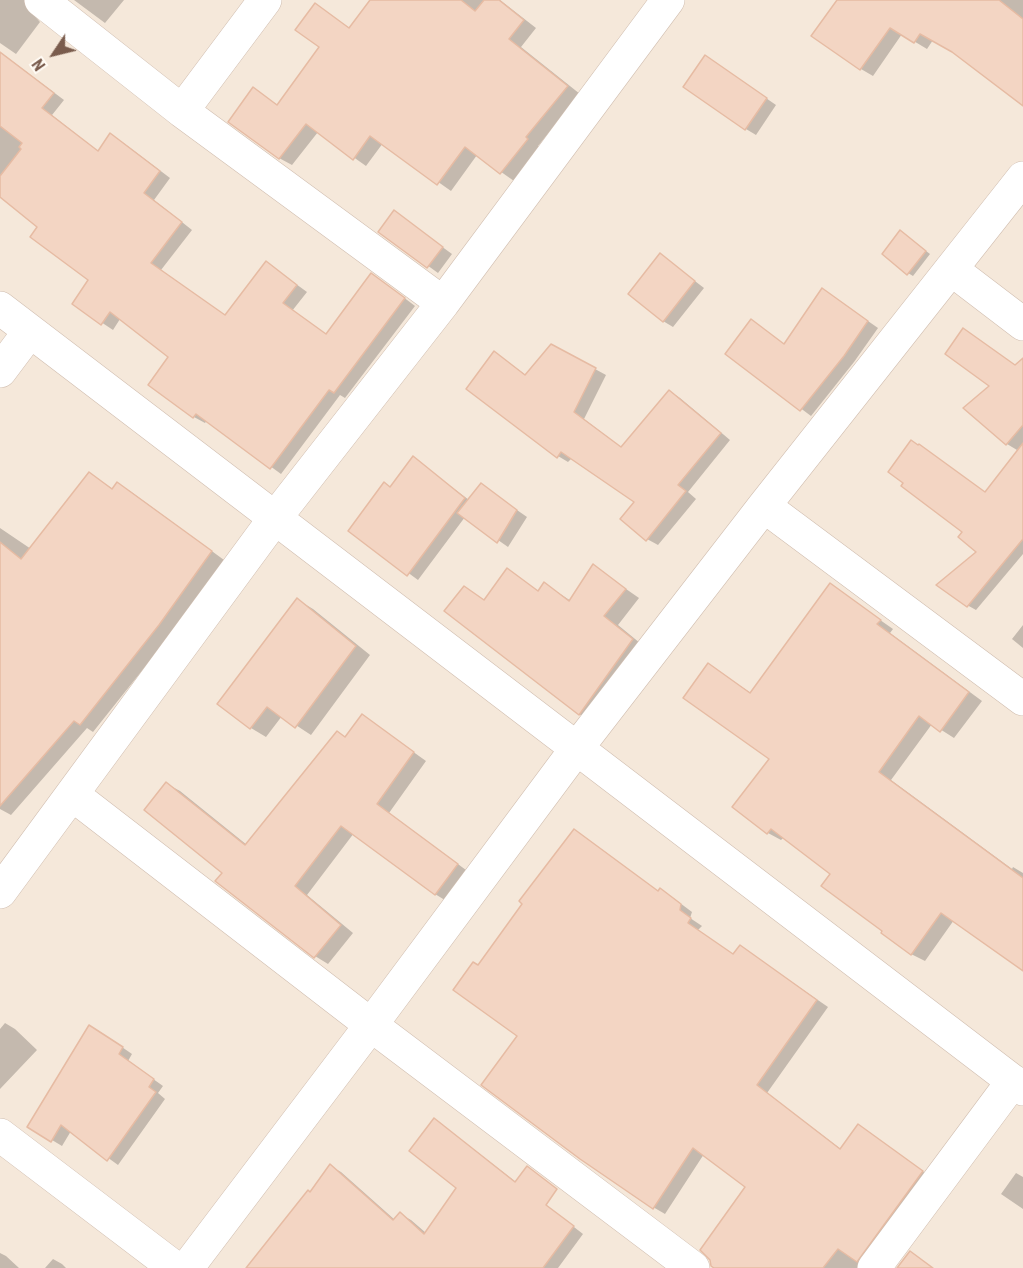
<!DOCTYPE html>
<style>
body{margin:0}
#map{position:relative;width:1023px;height:1268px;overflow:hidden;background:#fdf6ec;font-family:"Roboto Condensed",sans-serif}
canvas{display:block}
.north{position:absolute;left:24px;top:24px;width:60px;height:60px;-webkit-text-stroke:4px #fffaf3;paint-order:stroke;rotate:235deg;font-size:16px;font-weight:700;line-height:24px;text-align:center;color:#7a5c4d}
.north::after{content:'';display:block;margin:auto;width:21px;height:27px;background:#7a5c4d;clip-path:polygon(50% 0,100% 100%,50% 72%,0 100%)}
</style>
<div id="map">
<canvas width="1023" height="1268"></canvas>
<div class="north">N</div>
</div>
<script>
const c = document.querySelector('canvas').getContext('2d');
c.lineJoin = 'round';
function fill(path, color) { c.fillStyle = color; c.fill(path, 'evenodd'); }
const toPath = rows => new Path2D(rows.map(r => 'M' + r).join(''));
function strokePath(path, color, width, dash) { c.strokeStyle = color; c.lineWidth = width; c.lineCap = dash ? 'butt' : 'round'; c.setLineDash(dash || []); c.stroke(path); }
fill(toPath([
 [0,0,1023,0,1023,1268,0,1268]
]), '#f5e8da');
fill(toPath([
 [0,0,33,0,33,14,40,22,16,54,0,43],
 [74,0,124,0,105,23],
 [372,0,500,0,536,28,521,47,580,94,538,146,540,147,514,181,477,155,451,191,383,143,366,166,318,132,292,165,279,158,254,89,279,106,321,47,315,5,351,29],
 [839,0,1023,0,1023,104,953,51,933,40,927,49,902,34,873,76,861,69],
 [0,52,64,100,52,115,99,152,121,141,170,178,154,200,192,230,161,270,226,316,267,263,307,292,292,311,327,335,382,281,415,306,345,398,340,395,281,474,207,420,205,423,194,417,150,385,171,357,120,319,113,330,74,304,90,279,39,226,0,196],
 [715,63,776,105,756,135,746,129],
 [394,212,452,254,438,273,380,231],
 [905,235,930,254,913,276,908,273],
 [661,255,704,288,673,327,663,321],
 [832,296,878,328,854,362,811,416,727,353,751,321,785,345],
 [963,330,1023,371,1023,443,1017,450,1007,444,965,408,992,386],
 [505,360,527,376,595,369,606,375,584,419,622,448,669,391,680,398,730,440,688,492,696,499,658,545,647,539,637,502,572,458,568,462,558,456],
 [413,458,469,500,481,485,527,517,508,547,465,517,418,580,350,530,391,488],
 [1023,473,1023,554,976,610,967,605,979,552,986,493],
 [90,474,113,489,118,484,130,491,224,560,172,633,93,732,87,728,11,815,0,809,0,528,31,549],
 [593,566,639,598,618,625,646,648,593,722,579,714,465,588,485,601,507,570,540,592,545,584,571,601],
 [830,585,893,629,890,633,982,701,954,738,932,724,891,780,1012,869,1013,867,1023,873,1023,969,954,920,925,961,911,954,884,931,832,874,784,837,781,840,768,833,771,759,708,665,751,693],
 [298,600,313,609,370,655,311,735,282,716,266,737,251,728,219,703],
 [1023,625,1023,648,1012,639],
 [363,716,426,761,389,813,470,873,448,902,435,894,354,833,307,895,353,933,328,964,315,956,218,881,224,873,167,784,180,791,247,845,338,733,346,738],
 [585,838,659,892,661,890,672,897,692,912,690,918,702,926,698,930,734,956,751,954,828,1007,767,1093,842,1150,869,1132,933,1179,868,1268,716,1268,711,1259,747,1186,704,1154,665,1214,653,1207,519,1035,478,967],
 [5,1023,15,1029,37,1050,0,1089,0,1029],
 [100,1032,132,1054,128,1061,163,1086,158,1093,165,1099,118,1165,71,1131,62,1146,52,1140],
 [445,1127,583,1234,558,1268,248,1268,310,1193,330,1166,341,1172,395,1220,400,1214,411,1220,426,1233,458,1188],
 [1016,1173,1023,1177,1023,1209,1001,1194],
 [0,1253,6,1256,19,1268,0,1268],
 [53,1259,62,1264,66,1268,45,1268]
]), '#0003');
const building = toPath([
 [370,0,461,0,475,11,484,0,499,0,524,20,509,39,568,86,526,137,528,139,500,174,465,147,437,185,370,136,353,160,306,124,279,159,228,122,253,87,277,105,319,47,295,30,315,3,349,28,370,0],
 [837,0,999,0,1023,19,1023,106,952,52,920,34,914,43,890,28,860,70,811,36,837,0],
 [0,52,54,93,42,108,98,151,110,133,160,171,144,193,182,222,151,263,225,315,266,261,297,285,283,303,326,334,371,273,405,298,334,393,329,390,270,469,196,414,193,418,148,385,168,357,110,312,101,325,72,304,88,280,30,237,37,227,0,197,0,176,21,149,19,147,22,143,0,126,0,52],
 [705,55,767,98,745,130,683,87,705,55],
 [394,210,443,247,427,268,378,232,394,210],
 [900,230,926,251,907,275,882,254,900,230],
 [660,253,695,281,663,322,628,294,660,253],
 [822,288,868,321,844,356,800,411,725,354,751,319,784,344,822,288],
 [963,328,1015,365,1023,358,1023,425,1006,445,963,408,989,386,945,354,963,328],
 [551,344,596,368,574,412,621,447,669,390,721,433,678,485,686,491,646,541,620,519,634,502,561,452,557,458,466,389,494,351,525,375,551,344],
 [911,440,918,445,919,444,985,492,1023,443,1023,539,967,607,936,585,976,552,958,537,962,532,901,486,903,483,888,472,911,440],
 [413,456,465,498,407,576,348,531,384,482,390,487,413,456],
 [89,472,112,489,117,482,212,551,159,625,80,725,74,721,0,806,0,542,21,559,89,472],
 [481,483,517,510,497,543,457,513,481,483],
 [593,564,626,589,604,616,633,639,579,715,444,611,464,586,484,600,507,568,538,591,544,582,569,601,593,564],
 [830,583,881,620,877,624,969,692,940,732,919,716,879,772,1023,878,1023,971,941,913,911,955,881,933,882,931,821,886,830,874,771,829,767,834,732,807,769,759,683,698,708,663,750,693,830,583],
 [297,598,356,646,295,728,267,707,250,729,217,704,297,598],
 [362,714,414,752,377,804,458,864,435,895,341,826,295,886,341,925,314,958,215,881,222,873,144,810,166,782,245,845,337,731,345,737,362,714],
 [574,829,658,891,660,888,681,904,680,910,691,918,688,923,733,954,740,945,817,1000,757,1085,840,1149,858,1124,923,1171,857,1262,838,1249,823,1268,714,1268,711,1266,710,1260,700,1250,745,1187,693,1148,653,1209,580,1159,481,1085,517,1036,453,990,473,962,478,965,522,904,519,901,574,829],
 [89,1025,123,1047,119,1054,154,1079,149,1087,156,1092,107,1161,61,1125,51,1142,27,1127,89,1025],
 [434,1118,515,1182,527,1166,557,1189,546,1205,574,1226,543,1268,246,1268,308,1190,310,1192,330,1164,393,1220,400,1212,424,1234,456,1188,409,1151,434,1118],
 [910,1251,933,1268,897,1268,910,1251]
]);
fill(building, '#f3d5c3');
strokePath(building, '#e6bba3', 1.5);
const minor = toPath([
 [41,0,182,111,443,303],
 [182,111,265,0],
 [951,269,1023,324],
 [0,308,1023,1089],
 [0,371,30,331],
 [764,506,1023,699],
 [73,795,371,1025,693,1268],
 [0,892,275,518,443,303,668,0],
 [0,1135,175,1268],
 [187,1268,371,1025,577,748,764,506,1023,178],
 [874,1268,1013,1081]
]);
strokePath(minor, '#d1beb0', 34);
strokePath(minor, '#fff', 33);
</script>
